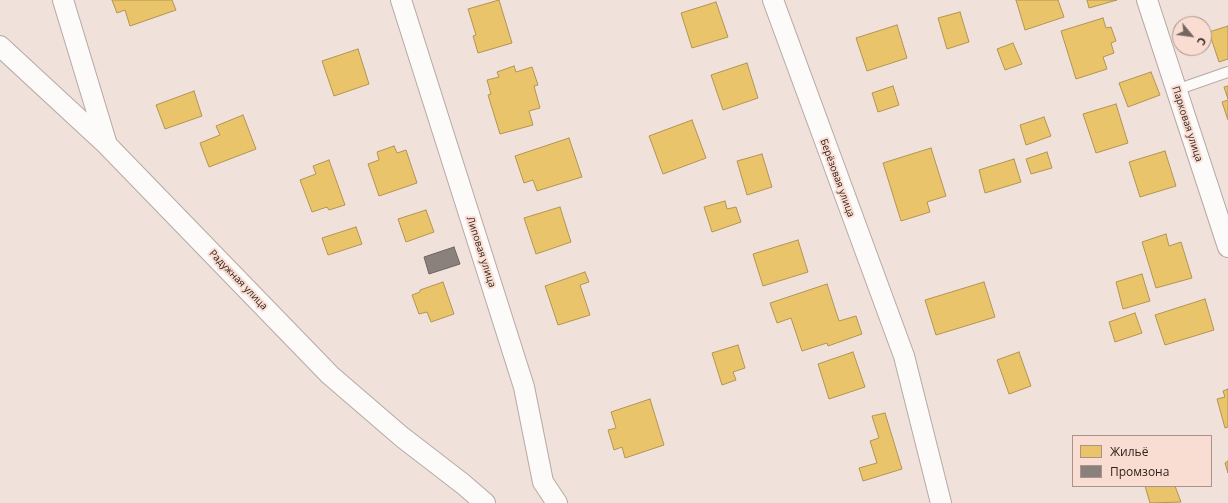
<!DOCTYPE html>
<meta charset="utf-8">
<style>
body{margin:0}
#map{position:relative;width:1228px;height:503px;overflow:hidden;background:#f1e1db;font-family:"Open Sans",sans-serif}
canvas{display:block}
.legend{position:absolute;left:1072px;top:435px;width:140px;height:52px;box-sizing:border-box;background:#faddd2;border:1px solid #a9938a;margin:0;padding:5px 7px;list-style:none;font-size:12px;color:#30231d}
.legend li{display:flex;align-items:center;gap:8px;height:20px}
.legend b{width:20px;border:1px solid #a9938a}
.north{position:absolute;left:1172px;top:16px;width:40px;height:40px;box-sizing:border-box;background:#faddd2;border:1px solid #a9938a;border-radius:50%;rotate:119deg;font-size:11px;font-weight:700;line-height:16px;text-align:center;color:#30231d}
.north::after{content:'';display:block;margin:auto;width:14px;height:18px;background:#746660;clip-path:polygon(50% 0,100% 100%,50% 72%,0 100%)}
</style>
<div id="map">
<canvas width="1228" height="503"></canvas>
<ul class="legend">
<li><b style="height:11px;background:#e9c46a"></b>Жильё</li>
<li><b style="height:11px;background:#8a817c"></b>Промзона</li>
</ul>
<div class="north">С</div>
</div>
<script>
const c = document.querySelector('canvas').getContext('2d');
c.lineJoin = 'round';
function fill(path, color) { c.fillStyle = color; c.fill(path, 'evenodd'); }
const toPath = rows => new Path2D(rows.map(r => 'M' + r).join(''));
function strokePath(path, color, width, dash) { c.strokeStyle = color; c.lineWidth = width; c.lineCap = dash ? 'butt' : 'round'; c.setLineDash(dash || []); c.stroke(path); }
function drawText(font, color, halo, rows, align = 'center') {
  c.font = font + ' "Open Sans",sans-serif'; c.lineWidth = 4; c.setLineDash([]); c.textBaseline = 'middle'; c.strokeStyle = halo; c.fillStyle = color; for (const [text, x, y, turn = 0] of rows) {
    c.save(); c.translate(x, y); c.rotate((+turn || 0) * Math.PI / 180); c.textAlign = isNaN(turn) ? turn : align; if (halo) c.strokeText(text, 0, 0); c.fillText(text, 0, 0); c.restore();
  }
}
const homes = toPath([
 [112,0,172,0,176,10,130,26,125,10,117,13,112,0],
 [499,0,512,43,478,53,473,36,476,35,468,9,499,0],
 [1016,0,1058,0,1064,17,1025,30,1016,0],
 [1087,0,1117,0,1089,8,1087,0],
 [716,2,728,37,692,48,681,13,716,2],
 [960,12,969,42,947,49,938,18,960,12],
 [1103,18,1106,28,1111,27,1116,41,1111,43,1114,53,1103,57,1107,69,1076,79,1061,31,1103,18],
 [897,25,907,58,867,71,856,38,897,25],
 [1228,26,1228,59,1219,62,1209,32,1228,26],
 [1013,43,1022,64,1005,70,997,49,1013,43],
 [358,49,369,84,334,96,322,61,358,49],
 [747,63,758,98,723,110,711,75,747,63],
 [514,66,516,72,532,67,538,85,534,86,540,108,529,111,533,125,500,134,488,95,491,94,487,80,499,77,497,72,514,66],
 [1151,72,1160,95,1128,107,1119,83,1151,72],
 [893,86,899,105,878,112,872,93,893,86],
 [1228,86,1228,99,1224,87,1228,86],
 [194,91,202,116,165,129,156,105,194,91],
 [1228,100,1228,120,1222,102,1228,100],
 [1116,104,1128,143,1096,153,1083,114,1116,104],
 [243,115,256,149,209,167,200,143,220,135,216,126,243,115],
 [1044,117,1051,136,1026,145,1020,125,1044,117],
 [692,120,706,158,663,174,649,136,692,120],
 [569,138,582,177,537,191,533,180,524,183,515,156,569,138],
 [394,146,397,153,406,150,417,183,379,196,368,164,379,160,377,152,394,146],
 [931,148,946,196,927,202,930,212,901,221,883,163,931,148],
 [1165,151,1176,186,1140,197,1129,162,1165,151],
 [1047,152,1052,168,1031,174,1026,159,1047,152],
 [762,154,772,187,747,195,737,161,762,154],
 [1014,159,1021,182,985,193,979,170,1014,159],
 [329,160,345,205,329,210,327,207,312,212,300,180,316,174,313,166,329,160],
 [725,201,727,209,736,207,741,222,712,232,704,207,725,201],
 [560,207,571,242,536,254,524,218,560,207],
 [426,210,434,232,406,242,398,219,426,210],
 [356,227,362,244,328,255,322,238,356,227],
 [1166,234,1169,246,1181,242,1192,278,1156,288,1142,242,1166,234],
 [798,240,808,272,763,286,753,254,798,240],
 [585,272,589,282,580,285,590,315,558,325,545,286,585,272],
 [1142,274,1150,301,1123,309,1116,282,1142,274],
 [443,282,454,314,431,322,427,312,419,314,412,295,420,292,420,290,443,282],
 [984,282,995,317,936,335,925,300,984,282],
 [827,284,839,321,856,316,862,334,828,346,827,343,802,351,791,318,777,323,770,303,827,284],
 [1205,299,1214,330,1165,345,1155,315,1205,299],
 [1135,313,1142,333,1115,342,1109,322,1135,313],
 [738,345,745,368,733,372,736,380,722,385,712,353,738,345],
 [853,352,865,387,829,399,818,364,853,352],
 [1019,352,1031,386,1009,394,997,360,1019,352],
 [1228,389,1228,427,1225,428,1217,399,1225,397,1223,391,1228,389],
 [650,399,664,445,625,458,622,447,614,450,608,430,616,428,611,412,650,399],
 [885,413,902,469,863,481,859,468,877,463,870,441,879,438,872,416,885,413],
 [1228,461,1228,473,1225,463,1228,461],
 [1145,486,1175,486,1181,502,1150,503,1145,486]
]);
fill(homes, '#e9c46a');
strokePath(homes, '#b29453', 1);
const industry = toPath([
 [454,247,460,264,429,274,424,257,454,247]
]);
fill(industry, '#8a817c');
strokePath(industry, '#6f6560', 1);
const lane = toPath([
 [1176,90,1228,72]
]);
const street = toPath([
 [63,0,107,145],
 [401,0,524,387,543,482,557,503],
 [773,0,904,356,941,503],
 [1147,0,1228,247],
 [0,46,107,145,330,375,402,437,463,484,485,503]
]);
strokePath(lane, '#b6a9a4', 12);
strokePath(street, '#b6a9a4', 22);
strokePath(lane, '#fdfafa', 10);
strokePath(street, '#fdfafa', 20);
drawText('10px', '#30231d', '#faddd2', [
 ["Парковая улица",1187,124,72],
 ["Берёзовая улица",837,178,70],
 ["Липовая улица",481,252,72],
 ["Радужная улица",238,280,46]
]);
</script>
